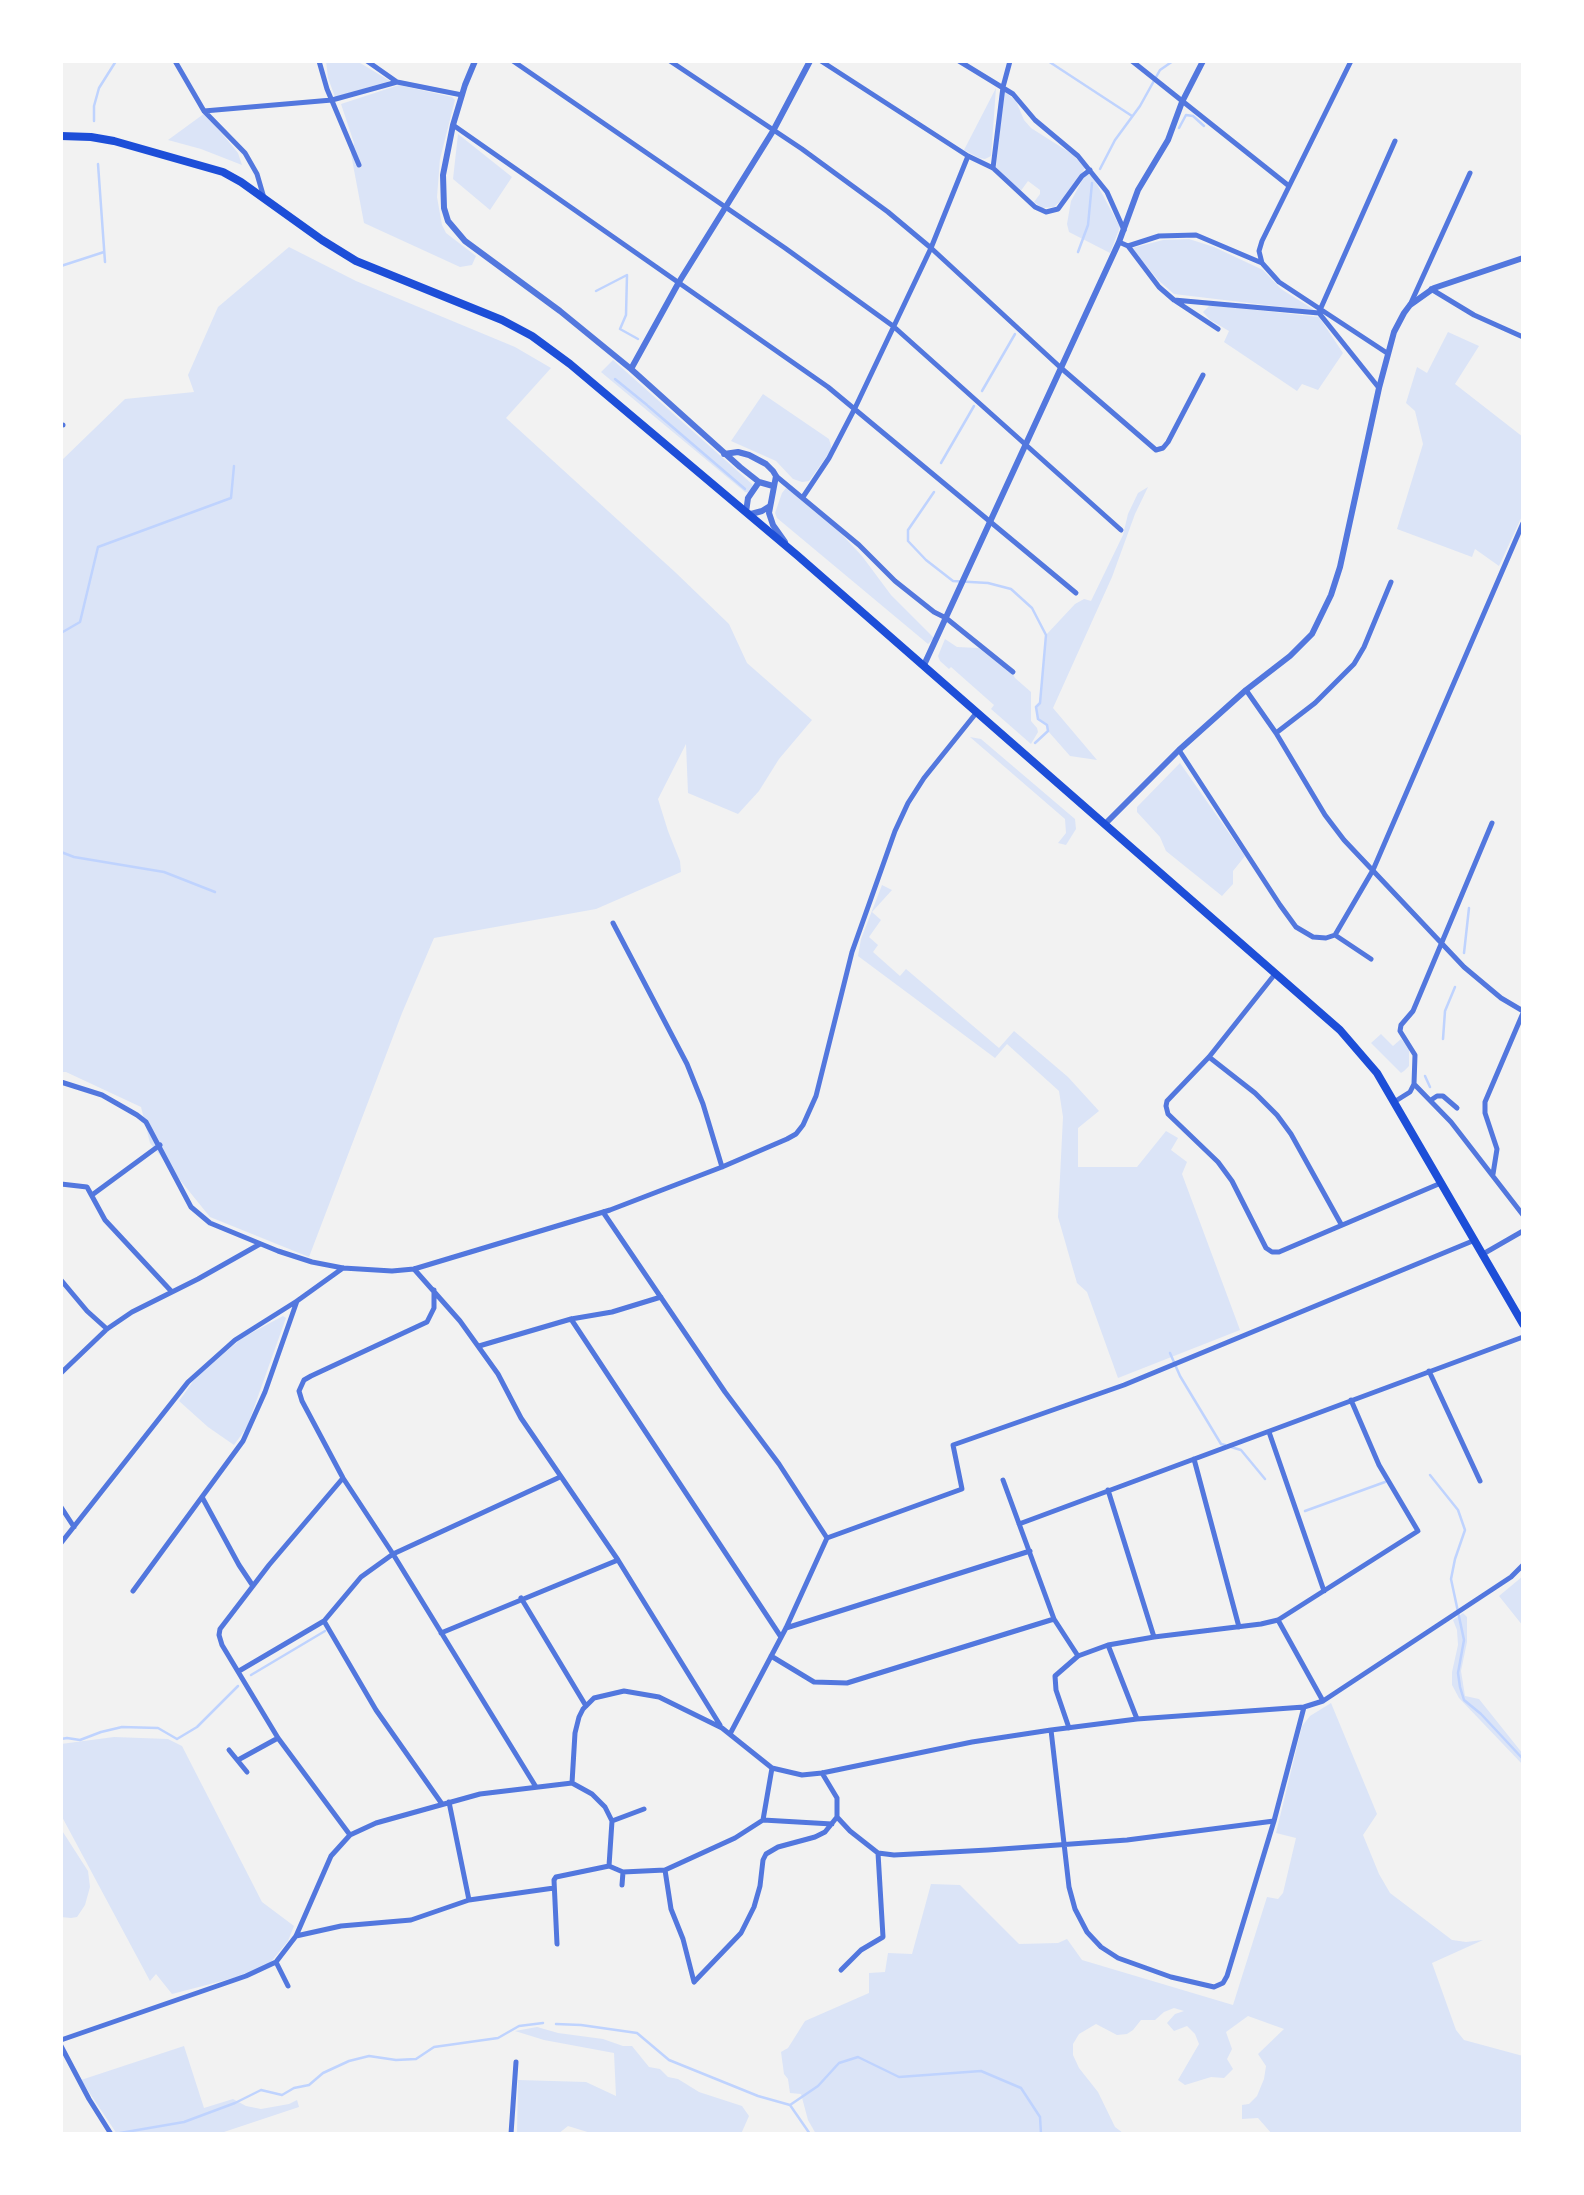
<!DOCTYPE html>
<style>
body{margin:0}
#map{position:relative;width:1584px;height:2195px;overflow:hidden;background:#f2f2f2;font-family:"Asap Condensed",sans-serif}
canvas{display:block}
.frame{position:absolute;inset:0;border:63px solid #fff;pointer-events:none}
</style>
<div id="map">
<canvas width="1584" height="2195"></canvas>
<div class="frame"></div>
</div>
<script>
const c = document.querySelector('canvas').getContext('2d');
c.lineJoin = 'round';
function fill(path, color) { c.fillStyle = color; c.fill(path, 'evenodd'); }
const toPath = rows => new Path2D(rows.map(r => 'M' + r).join(''));
function strokePath(path, color, width, dash) { c.strokeStyle = color; c.lineWidth = width; c.lineCap = dash ? 'butt' : 'round'; c.setLineDash(dash || []); c.stroke(path); }
fill(toPath([
 [326,61,357,61,390,81,335,97,328,78],
 [399,85,452,97,455,100,440,159,437,197,442,225,446,233,476,256,472,265,460,267,364,223,351,154,354,143,341,104],
 [996,88,991,156,985,159,979,158,964,150],
 [1004,91,1016,101,1024,120,1031,128,1072,154,1085,168,1069,193,1054,207,1042,208,1034,202,1040,194,1040,190,1028,181,1020,192,996,167],
 [205,113,238,153,242,165,201,149,168,140],
 [458,134,512,177,490,210,453,179],
 [1088,174,1093,177,1120,227,1110,253,1069,232,1067,224,1071,201,1084,177],
 [1189,239,1214,247,1263,270,1281,289,1316,311,1174,294,1158,280,1132,248,1163,240],
 [289,247,356,281,515,347,551,368,506,418,675,572,729,624,747,663,812,720,779,759,759,791,738,814,688,793,686,744,658,799,668,831,680,861,681,872,596,909,434,938,402,1013,309,1257,210,1217,150,1143,141,1107,66,1072,61,1072,61,461,125,399,194,392,188,375,218,307],
 [1210,305,1319,317,1343,353,1318,390,1302,384,1297,391,1224,342,1229,331,1210,320,1203,312],
 [1448,332,1479,346,1455,384,1523,437,1523,514,1499,566,1475,549,1472,557,1397,529,1423,444,1415,411,1406,403,1417,367,1427,373],
 [613,360,752,484,753,488,749,493,745,492,601,372],
 [763,394,829,439,832,449,809,481,802,482,793,479,776,461,731,441],
 [1148,487,1135,514,1112,577,1053,708,1097,760,1070,756,1048,731,1047,725,1038,719,1036,707,1040,703,1046,635,1075,604,1084,599,1091,601,1123,535,1128,514,1138,493],
 [786,488,793,491,832,524,862,556,891,595,934,638,928,644,777,518,775,513,782,493],
 [945,639,957,647,978,648,985,651,1012,672,1015,678,1031,692,1031,721,1037,728,1038,732,1031,744,991,709,994,705,951,667,949,669,940,661,938,656],
 [970,737,981,739,1075,819,1076,829,1066,845,1058,843,1066,833,1065,819],
 [1180,763,1245,856,1233,871,1233,884,1222,896,1166,851,1160,837,1137,812,1137,807],
 [882,885,892,890,872,912,881,920,869,937,878,945,873,952,900,976,906,969,999,1048,1014,1031,1068,1077,1099,1111,1078,1128,1078,1167,1137,1167,1166,1131,1178,1138,1171,1150,1187,1162,1182,1174,1240,1330,1118,1378,1087,1292,1077,1283,1058,1217,1063,1117,1059,1091,1007,1044,995,1058,858,956,861,939],
 [1381,1034,1393,1046,1401,1039,1409,1048,1409,1066,1404,1071,1401,1073,1371,1043],
 [283,1316,286,1318,247,1427,234,1445,208,1427,179,1401,197,1376,242,1338],
 [1523,1576,1523,1626,1499,1596],
 [1463,1613,1467,1617,1467,1642,1461,1671,1465,1696,1479,1699,1523,1754,1523,1765,1459,1698,1452,1685,1452,1672,1458,1645,1457,1630,1453,1620],
 [1331,1703,1377,1814,1363,1835,1379,1874,1390,1893,1452,1940,1466,1942,1483,1940,1432,1963,1456,2030,1464,2040,1523,2056,1523,2134,1272,2134,1258,2118,1242,2119,1242,2105,1249,2104,1257,2096,1264,2079,1266,2066,1258,2054,1284,2029,1248,2016,1226,2032,1232,2049,1227,2059,1233,2069,1224,2078,1211,2077,1185,2085,1178,2080,1199,2044,1195,2034,1187,2026,1174,2031,1167,2023,1175,2014,1184,2011,1174,2008,1164,2012,1155,2020,1141,2020,1133,2030,1127,2034,1117,2035,1096,2024,1079,2034,1073,2044,1073,2055,1079,2068,1098,2092,1115,2127,1123,2133,1134,2134,816,2134,808,2120,801,2094,790,2093,788,2079,784,2074,781,2052,788,2048,805,2021,869,1993,869,1973,885,1972,888,1953,912,1954,931,1884,960,1885,1019,1944,1058,1943,1067,1939,1082,1960,1233,2005,1267,1897,1278,1899,1283,1893,1296,1838,1276,1833,1302,1726,1310,1716],
 [114,1737,168,1739,182,1746,262,1902,294,1926,288,1941,270,1963,241,1976,172,1994,156,1974,150,1981,61,1815,61,1744],
 [61,1829,88,1871,90,1887,85,1905,77,1917,71,1918,61,1917],
 [537,2027,558,2033,603,2039,623,2046,632,2046,649,2067,660,2069,668,2077,678,2079,699,2092,742,2106,749,2116,741,2134,594,2134,568,2126,558,2134,517,2134,518,2080,586,2082,616,2096,614,2053,544,2040,515,2031],
 [184,2046,204,2108,233,2099,246,2106,261,2109,289,2104,297,2100,299,2107,218,2134,117,2134,81,2080]
]), '#dbe4f7');
strokePath(toPath([
 [1048,61,1132,116],
 [94,121,94,106,99,88,116,61],
 [1179,128,1186,115,1193,116,1204,126],
 [98,164,105,262],
 [1100,169,1115,140,1140,106,1160,70,1173,61],
 [1078,252,1088,225,1092,183],
 [61,266,104,252],
 [596,291,627,275,626,315,620,329,638,339],
 [615,379,647,405],
 [982,391,1015,334],
 [648,406,745,489],
 [941,463,974,406],
 [934,492,908,530,908,541,926,560,953,581,988,583,1011,589,1032,608,1046,635,1040,703,1036,707,1038,719,1047,725,1048,731,1035,743],
 [61,633,80,622,98,547,231,498,234,466],
 [61,852,74,857,164,872,215,892],
 [1464,953,1469,908],
 [1443,1039,1445,1011,1455,987],
 [1425,1076,1430,1087],
 [1170,1353,1180,1376,1221,1444,1225,1445],
 [1231,1447,1241,1450,1265,1479],
 [1430,1475,1458,1510,1465,1530,1455,1559,1451,1579,1464,1640,1458,1673,1460,1687,1464,1700,1481,1714,1523,1759],
 [1305,1511,1385,1482],
 [251,1675,325,1631],
 [61,1739,67,1738,80,1740,101,1732,122,1727,158,1728,177,1739,197,1727,238,1686],
 [556,2024,581,2025,637,2033,669,2060,758,2096,790,2105,818,2086,839,2063,858,2057,899,2077,981,2071,1021,2088,1040,2117,1041,2134],
 [790,2105,810,2134],
 [120,2133,184,2122,235,2103,261,2090,282,2095,294,2088,309,2085,323,2073,349,2061,369,2056,396,2060,416,2059,434,2047,498,2038,519,2026,543,2023]
]), '#bfd3fe', 2.5);
strokePath(toPath([
 [175,61,204,111,245,153,257,174,264,198],
 [319,61,327,89,359,165],
 [367,61,397,82,462,95],
 [513,61,785,248,893,326,1121,530],
 [670,61,802,149,888,212,931,248,1061,368,1156,450,1163,448,1168,442,1203,375],
 [821,61,968,156,993,168,1035,207,1046,212,1058,209,1082,176,1090,170],
 [959,61,1013,94,1035,120,1078,156,1107,192,1124,230],
 [1132,61,1289,186],
 [204,111,332,100,397,82],
 [453,125,828,387,1076,593],
 [993,168,1003,87,1010,61],
 [1119,242,1128,246,1159,287,1174,300,1218,329],
 [1128,246,1159,236,1196,235,1262,263,1279,282,1387,353],
 [1262,263,1259,251,1262,241,1351,61],
 [1431,289,1474,315,1523,337],
 [1174,300,1319,313,1379,388],
 [1410,305,1470,173],
 [1320,310,1395,141],
 [61,425,63,425],
 [776,476,859,545,895,581,934,612,946,618,1013,672],
 [803,497,829,458,855,408,931,248,968,156],
 [1246,690,1276,733,1325,815,1344,840,1464,967,1501,998,1523,1011],
 [1276,733,1315,703,1354,664,1364,647,1391,582],
 [1179,750,1280,905,1296,927,1313,937,1326,938,1335,935,1371,959],
 [613,923,687,1064,703,1104,722,1167],
 [1335,935,1373,870,1523,523],
 [1275,974,1209,1057,1167,1101,1166,1106,1168,1114,1218,1162,1232,1181,1266,1248,1272,1252,1279,1252,1441,1183],
 [1209,1057,1255,1093,1277,1115,1291,1134,1341,1224],
 [61,1082,102,1095,137,1115,146,1122,191,1207,210,1223,278,1251,312,1262,343,1268,392,1271,414,1269,610,1210,722,1167,787,1139,796,1134,803,1125,816,1096,852,952,895,831,908,803,924,778,977,712],
 [1414,1084,1451,1122,1523,1215],
 [1431,1100,1437,1096,1443,1096,1457,1108],
 [1394,1102,1410,1092,1414,1084,1415,1055,1400,1031,1401,1025,1413,1011,1492,823],
 [1493,1174,1497,1149,1485,1113,1485,1102,1523,1013],
 [61,1184,87,1187,105,1220,172,1292],
 [92,1195,160,1145],
 [603,1212,725,1392,779,1464,827,1538],
 [1483,1254,1523,1231],
 [414,1269,460,1321,498,1374,521,1418,618,1560,720,1725],
 [61,1280,87,1311,107,1329],
 [434,1290,434,1308,427,1322,311,1376,304,1380,299,1391,302,1401,343,1478,393,1554,536,1787],
 [571,1319,781,1637],
 [479,1346,571,1319,612,1312,661,1297],
 [1429,1371,1480,1481],
 [61,1373,107,1329,132,1312,198,1279,260,1244],
 [1269,1432,1324,1591],
 [1194,1459,1239,1627],
 [343,1478,269,1565,220,1629,219,1635,222,1645,278,1738,350,1835],
 [1003,1480,1054,1619,1078,1656],
 [1108,1490,1154,1637],
 [202,1497,239,1565,253,1586],
 [61,1507,74,1527],
 [1019,1524,1523,1337],
 [827,1538,962,1489,953,1445,1124,1385,1475,1240],
 [61,1543,188,1382,235,1340,297,1301,343,1268],
 [133,1591,243,1441,265,1392,297,1301],
 [521,1598,586,1706],
 [1278,1620,1323,1701],
 [324,1621,376,1710,442,1804],
 [786,1628,1030,1551],
 [441,1633,618,1560],
 [1108,1645,1137,1719],
 [771,1656,814,1682,847,1683,1054,1619],
 [239,1671,324,1621,361,1577,393,1554,560,1477],
 [1069,1728,1056,1690,1055,1676,1078,1656,1108,1645,1154,1637,1261,1624,1278,1620,1418,1531,1379,1465,1351,1400],
 [1051,1730,1069,1887,1075,1909,1087,1932,1101,1947,1118,1958,1171,1977,1214,1987,1223,1983,1227,1976,1274,1821,1304,1707],
 [730,1734,786,1628,827,1538],
 [229,1750,247,1772],
 [238,1760,278,1738],
 [822,1773,837,1798,837,1817,850,1831,878,1853,894,1855,988,1850,1127,1840,1274,1821],
 [572,1783,592,1794,605,1807,612,1821,609,1866],
 [449,1802,469,1900],
 [763,1820,832,1824],
 [763,1820,772,1768],
 [612,1821,644,1809],
 [665,1870,671,1909,683,1939,694,1982],
 [622,1885,623,1872],
 [296,1936,341,1926,411,1920,469,1900,554,1888],
 [557,1944,554,1880,556,1877,609,1866,623,1872,665,1870,735,1838,763,1820],
 [276,1962,288,1986],
 [841,1970,861,1950,883,1937,878,1853],
 [694,1982,741,1933,754,1907,760,1886,763,1860,766,1854,778,1847,815,1837,825,1832,837,1817],
 [61,2040,246,1976,276,1962,296,1936,331,1856,350,1835,376,1823,480,1794,572,1783,575,1733,579,1717,583,1709,594,1698,624,1691,659,1697,722,1728,772,1768,802,1775,822,1773,972,1742,1051,1730,1137,1719,1304,1707,1323,1701,1511,1577,1523,1565],
 [61,2046,89,2099,111,2134],
 [511,2134,516,2062]
]), '#5277de', 5);
strokePath(toPath([
 [475,61,465,85,453,125,443,175,444,208,448,221,465,241,560,311,631,369,740,467,759,482,773,486],
 [631,369,679,282,773,131,810,61],
 [724,454,738,452,749,455,766,464,773,471,776,476,769,513,773,525,785,542],
 [748,498,746,512,751,514,762,511,770,506],
 [748,498,759,482],
 [924,665,1119,242,1138,190,1168,140,1182,102,1203,61],
 [1105,824,1179,750,1246,690,1290,656,1312,634,1331,595,1340,567,1379,388,1394,332,1404,313,1410,305,1434,288,1523,258]
]), '#5277de', 6);
strokePath(toPath([
 [61,136,91,137,114,141,223,172,241,182,322,240,356,261,502,320,532,336,570,364,798,556,1340,1030,1377,1073,1523,1324]
]), '#1d4ed8', 8);
</script>
